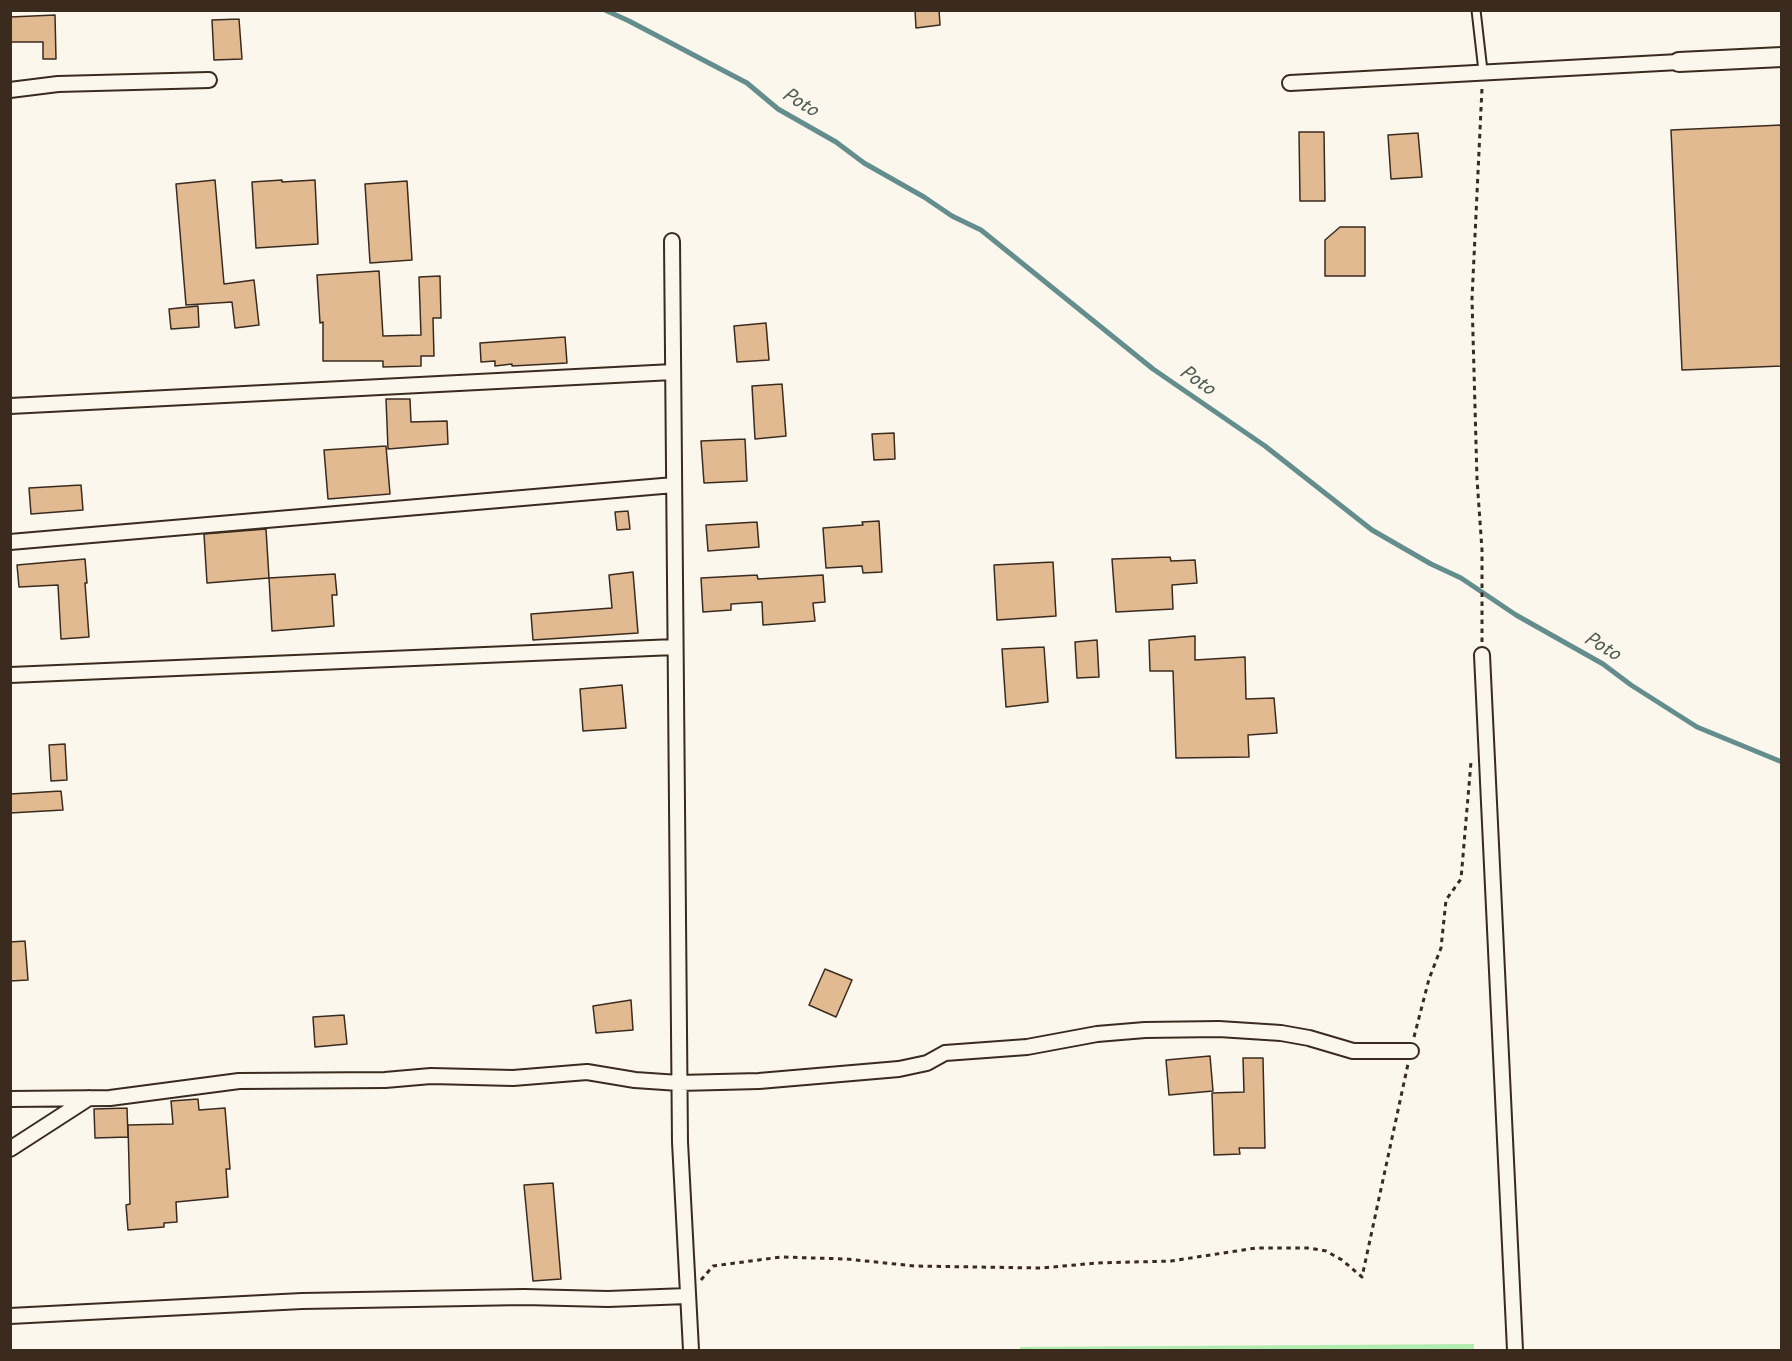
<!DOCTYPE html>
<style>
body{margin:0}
#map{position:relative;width:1792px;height:1361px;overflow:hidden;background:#fbf7ec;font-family:"Playpen Sans",sans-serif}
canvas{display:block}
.frame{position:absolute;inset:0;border:12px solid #3b2a1e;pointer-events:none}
</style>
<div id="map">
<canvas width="1792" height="1361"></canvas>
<div class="frame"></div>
</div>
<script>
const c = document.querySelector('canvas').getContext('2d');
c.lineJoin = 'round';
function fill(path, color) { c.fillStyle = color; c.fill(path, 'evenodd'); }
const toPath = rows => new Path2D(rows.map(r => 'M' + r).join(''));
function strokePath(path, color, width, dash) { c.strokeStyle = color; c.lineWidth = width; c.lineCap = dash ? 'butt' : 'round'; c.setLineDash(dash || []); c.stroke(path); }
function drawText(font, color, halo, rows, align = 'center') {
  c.font = font + ' "Playpen Sans",sans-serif'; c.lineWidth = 5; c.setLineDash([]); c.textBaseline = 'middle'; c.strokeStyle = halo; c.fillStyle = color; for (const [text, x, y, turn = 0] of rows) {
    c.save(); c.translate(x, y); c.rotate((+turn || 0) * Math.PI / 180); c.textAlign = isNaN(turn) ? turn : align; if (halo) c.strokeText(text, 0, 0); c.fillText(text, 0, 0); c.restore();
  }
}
fill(toPath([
 [1474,1344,1474,1350,1020,1350,1020,1347]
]), '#b1ecb1');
strokePath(toPath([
 [605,10,629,21,747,83,778,109,836,142,864,163,924,197,952,216,981,230,1153,369,1265,446,1372,530,1431,564,1461,578,1516,615,1603,664,1631,685,1697,727,1782,762]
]), '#648d8e', 5);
const building = toPath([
 [915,10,939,10,940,25,916,28,915,10],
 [55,15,56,59,43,59,43,42,10,42,10,17,55,15],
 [239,19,242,59,214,60,212,20,239,19],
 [1782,125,1782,366,1682,370,1671,130,1782,125],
 [1299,132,1324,132,1325,201,1300,201,1299,132],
 [1418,133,1422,177,1391,179,1388,135,1418,133],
 [215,180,224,284,254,280,259,325,235,328,232,302,186,305,176,184,215,180],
 [282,180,282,182,315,180,318,244,256,248,252,182,282,180],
 [407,181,412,260,370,263,365,184,407,181],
 [1340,227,1365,227,1365,276,1325,276,1325,240,1340,227],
 [379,271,383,336,421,335,419,277,440,276,441,318,433,318,434,356,421,356,421,366,383,367,383,361,323,361,323,322,320,323,317,275,379,271],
 [198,306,199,327,171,329,169,309,198,306],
 [766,323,769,360,737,362,734,326,766,323],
 [565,337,567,363,512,366,512,364,495,366,495,361,481,362,480,343,565,337],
 [782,384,786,436,755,439,752,386,782,384],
 [386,399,410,399,411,422,447,421,448,444,388,449,386,399],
 [894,433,895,459,874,460,872,434,894,433],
 [745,439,747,481,704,483,701,441,745,439],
 [386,446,390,494,328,499,324,450,386,446],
 [81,485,83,510,31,514,29,488,81,485],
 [628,511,630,529,617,530,615,512,628,511],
 [879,521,882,572,863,573,862,566,826,568,823,528,863,525,862,522,879,521],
 [757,522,759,547,708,551,706,525,757,522],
 [266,529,269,578,335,574,337,595,332,595,334,626,272,631,269,578,207,583,204,534,266,529],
 [1170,557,1171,561,1195,560,1197,583,1172,585,1173,609,1116,612,1112,559,1170,557],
 [85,559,87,583,85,583,89,637,61,639,58,585,19,587,17,565,85,559],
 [1053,562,1056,616,997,620,994,565,1053,562],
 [633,572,638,633,533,640,531,614,612,608,609,575,633,572],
 [757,575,758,579,823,575,825,602,813,603,815,621,763,625,762,602,731,604,731,610,703,612,701,578,757,575],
 [1195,636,1195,660,1245,657,1246,699,1274,698,1277,733,1248,735,1249,757,1176,758,1173,671,1150,671,1149,640,1195,636],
 [1097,640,1099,677,1077,678,1075,642,1097,640],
 [1044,647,1048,702,1006,707,1002,649,1044,647],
 [622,685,626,728,583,731,580,689,622,685],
 [65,744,67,780,51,781,49,745,65,744],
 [61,791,63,810,10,813,10,794,61,791],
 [25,941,28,980,10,981,10,942,25,941],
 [825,969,852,980,836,1017,809,1005,825,969],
 [631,1000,633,1030,596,1033,593,1006,631,1000],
 [344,1015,347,1044,315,1047,313,1017,344,1015],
 [1210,1056,1213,1091,1169,1095,1166,1060,1210,1056],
 [1243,1058,1263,1058,1265,1148,1239,1148,1240,1154,1214,1155,1212,1093,1244,1092,1243,1058],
 [198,1099,199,1110,225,1108,230,1169,226,1169,228,1197,176,1202,177,1222,164,1223,164,1227,128,1230,126,1205,130,1204,128,1125,173,1124,171,1101,198,1099],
 [127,1108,128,1137,95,1138,94,1109,127,1108],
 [553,1183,561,1279,533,1281,524,1185,553,1183]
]);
fill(building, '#e2ba92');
strokePath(building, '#3b2a1e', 1.5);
const service = toPath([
 [1476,10,1483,71]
]);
const minor = toPath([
 [1290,83,1679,62],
 [10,90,58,84,209,80],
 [672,241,680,1142,691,1350],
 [10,406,673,372],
 [10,542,674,485],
 [1482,655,1515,1350],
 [10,675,675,647],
 [10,1099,110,1098,239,1081,385,1080,431,1076,513,1078,587,1072,635,1080,679,1083,759,1081,899,1069,927,1063,945,1053,1027,1047,1097,1034,1145,1030,1219,1029,1281,1033,1309,1038,1353,1051,1411,1051],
 [10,1149,89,1098],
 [10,1316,302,1301,524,1297,608,1299,687,1296]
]);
const tertiary = toPath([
 [1679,62,1782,57]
]);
strokePath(service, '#3b2a1e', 11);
strokePath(minor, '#3b2a1e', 18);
strokePath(tertiary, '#3b2a1e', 22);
strokePath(toPath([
 [1482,642,1482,550,1477,479,1472,299,1482,88],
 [1414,1037,1429,979,1441,948,1446,900,1461,879,1471,762],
 [701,1280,713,1266,781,1257,846,1259,915,1266,1041,1268,1097,1263,1171,1261,1256,1248,1309,1248,1326,1251,1342,1260,1362,1277,1408,1064]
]), '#3b2a1e', 3, [4.5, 4.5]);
strokePath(service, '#fbf7ec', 7);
strokePath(minor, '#fbf7ec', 14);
strokePath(tertiary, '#fbf7ec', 18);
drawText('italic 18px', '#4f5c56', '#fbf7ec', [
 ["Poto",800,103,32],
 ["Poto",1197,381,35],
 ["Poto",1602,647,31]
]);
</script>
